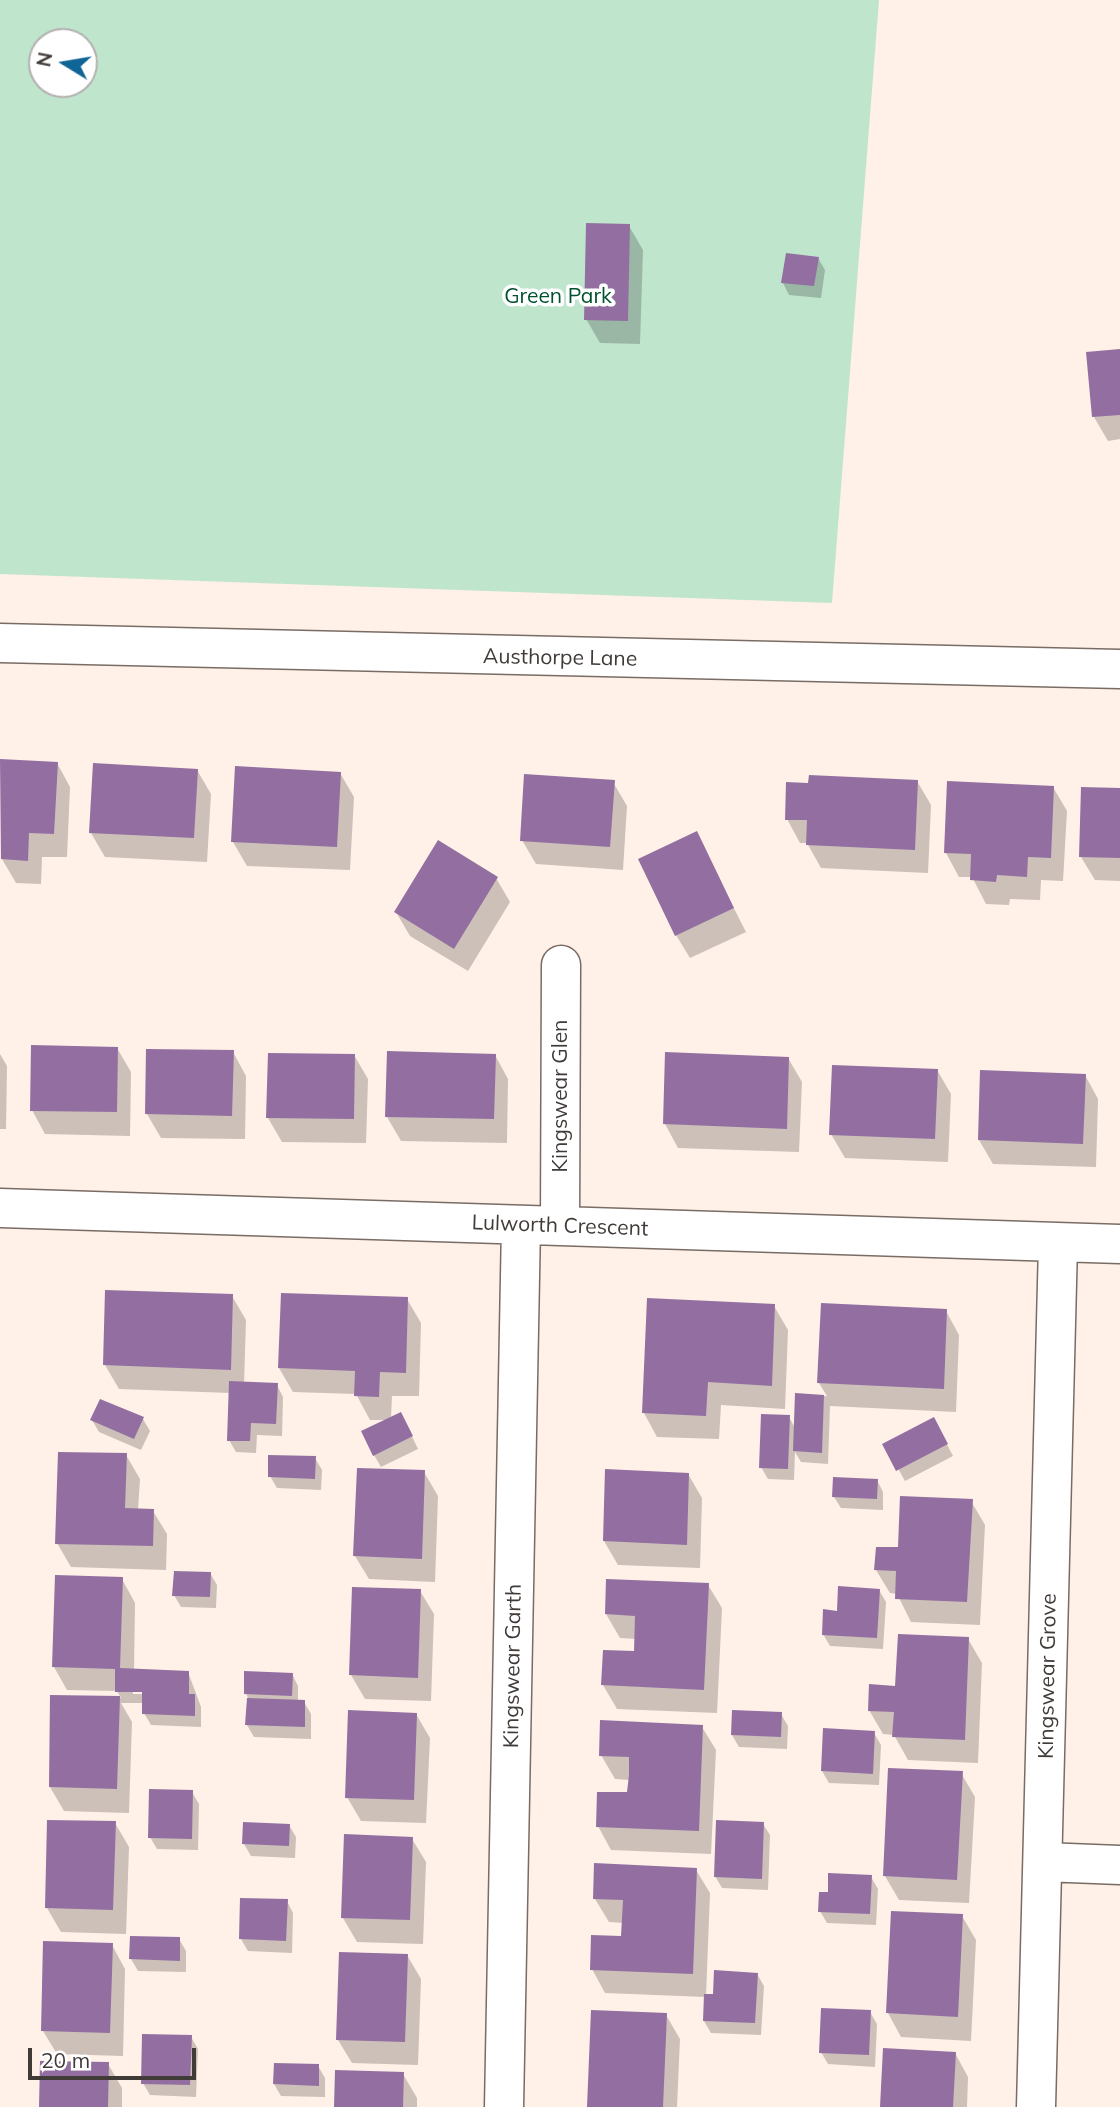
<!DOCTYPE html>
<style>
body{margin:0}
#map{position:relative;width:1120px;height:2107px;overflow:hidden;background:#fff0e8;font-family:Mulish,sans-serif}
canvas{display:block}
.north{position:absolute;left:28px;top:28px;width:70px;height:70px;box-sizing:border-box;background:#fff;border:2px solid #b3b1af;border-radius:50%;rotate:281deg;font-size:19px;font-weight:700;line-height:28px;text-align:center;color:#413b38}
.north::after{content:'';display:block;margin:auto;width:24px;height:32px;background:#0f6696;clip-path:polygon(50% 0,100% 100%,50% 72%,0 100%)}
.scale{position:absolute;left:28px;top:2048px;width:168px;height:32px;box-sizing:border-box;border:4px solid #413b38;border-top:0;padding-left:9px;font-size:21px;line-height:24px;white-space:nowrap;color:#413b38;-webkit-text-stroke:5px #fff;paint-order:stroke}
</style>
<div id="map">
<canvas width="1120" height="2107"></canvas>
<div class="north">N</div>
<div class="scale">20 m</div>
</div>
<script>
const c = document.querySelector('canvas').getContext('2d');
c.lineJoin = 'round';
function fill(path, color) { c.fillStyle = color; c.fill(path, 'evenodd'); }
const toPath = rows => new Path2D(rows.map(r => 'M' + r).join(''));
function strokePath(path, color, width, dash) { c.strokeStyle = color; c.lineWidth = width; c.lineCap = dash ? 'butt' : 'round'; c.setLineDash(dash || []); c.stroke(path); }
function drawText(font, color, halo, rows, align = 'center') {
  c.font = font + ' Mulish,sans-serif'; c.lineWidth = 7; c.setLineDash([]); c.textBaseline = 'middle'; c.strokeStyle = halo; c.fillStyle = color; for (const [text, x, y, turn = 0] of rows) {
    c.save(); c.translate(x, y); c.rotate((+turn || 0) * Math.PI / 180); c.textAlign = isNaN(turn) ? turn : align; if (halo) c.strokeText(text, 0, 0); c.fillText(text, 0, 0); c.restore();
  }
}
fill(toPath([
 [0,0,879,0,832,603,0,574],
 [42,42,84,42,84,84,42,84]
]), '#c0e5cd');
fill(toPath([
 [629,226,643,250,640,344,600,343,586,319],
 [818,258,825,270,821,298,789,295,783,283],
 [1120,351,1120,439,1108,441,1094,417,1088,354],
 [1,761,57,763,70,787,67,857,42,857,41,884,16,883,2,859],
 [197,770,211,794,207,862,105,857,91,833],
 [340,773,354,797,350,870,247,866,233,842],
 [917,781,931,805,928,873,821,868,807,843,800,843,787,819],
 [613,782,627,806,623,870,536,864,522,840],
 [1053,787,1067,811,1063,881,1041,880,1040,900,1010,899,1009,905,986,904,972,877,959,877,946,853],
 [1120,790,1120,881,1095,880,1081,857],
 [696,834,746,932,690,958,676,935],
 [496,878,510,902,468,971,410,936,396,912],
 [117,1048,131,1072,130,1136,45,1134,32,1110],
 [233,1052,246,1076,245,1139,161,1138,147,1114],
 [0,1054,7,1066,6,1129,0,1129],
 [354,1055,368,1079,366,1143,282,1142,268,1118],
 [495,1055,508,1079,507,1143,401,1141,387,1117],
 [788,1058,802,1082,799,1152,678,1148,665,1124],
 [937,1070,951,1094,948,1162,845,1158,831,1134],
 [1085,1075,1098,1099,1096,1167,993,1164,979,1140],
 [232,1296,246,1320,244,1384,277,1385,283,1397,282,1436,257,1435,256,1453,236,1452,229,1440,231,1393,119,1389,105,1365],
 [407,1299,421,1323,419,1396,392,1396,391,1418,407,1426,418,1449,381,1467,374,1455,388,1420,370,1420,356,1394,293,1392,279,1368],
 [774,1306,788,1330,785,1409,721,1405,719,1439,657,1437,644,1413],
 [946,1311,959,1335,956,1412,830,1406,828,1464,801,1462,795,1452,794,1480,768,1479,761,1467,789,1417,795,1428,797,1395,827,1396,819,1383],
 [143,1419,150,1431,141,1450,99,1432,92,1420],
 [940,1431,953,1456,905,1481,885,1445],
 [126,1455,140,1479,138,1510,153,1511,167,1534,166,1570,71,1567,57,1543],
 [315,1458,322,1470,321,1490,277,1488,270,1476],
 [424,1472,438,1496,435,1582,369,1579,355,1556],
 [688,1474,702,1498,700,1568,618,1565,604,1541],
 [877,1480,883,1492,883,1510,841,1508,834,1497],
 [971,1501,985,1525,980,1625,911,1622,897,1594,890,1593,876,1570,899,1549],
 [210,1573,217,1585,216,1608,181,1607,174,1595],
 [122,1579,135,1603,134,1671,188,1672,201,1707,201,1727,151,1725,144,1713,144,1703,121,1703,132,1722,129,1813,64,1811,50,1787,52,1697,121,1698,117,1691,67,1690,54,1667],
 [133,1690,151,1694,133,1694],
 [708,1585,722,1608,717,1713,617,1709,603,1685,635,1653,636,1639,620,1638,606,1614],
 [879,1590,886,1602,883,1649,830,1646,823,1634,838,1612],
 [420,1591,434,1614,431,1701,365,1699,351,1675],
 [968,1639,982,1663,978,1763,908,1760,894,1735,883,1734,869,1710],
 [292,1674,298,1686,298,1701,304,1702,311,1714,311,1739,254,1737,247,1725,248,1698,246,1693],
 [416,1714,430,1738,426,1823,361,1821,347,1797],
 [781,1714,788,1726,787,1749,739,1747,732,1735],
 [702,1727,716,1750,711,1854,611,1850,598,1826,629,1794,630,1780,615,1779,601,1755],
 [874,1733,881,1745,879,1785,829,1783,822,1771],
 [961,1773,975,1797,969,1903,899,1900,885,1876],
 [192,1792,199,1804,198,1850,157,1849,150,1837],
 [115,1823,129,1847,126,1934,61,1932,47,1908],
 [763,1824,770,1835,768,1890,722,1888,715,1876],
 [289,1825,296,1837,295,1858,251,1856,244,1844],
 [412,1839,426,1862,423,1944,357,1942,343,1918],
 [696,1870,710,1893,706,1996,714,1996,757,1974,764,1986,761,2035,711,2033,704,2021,706,1997,605,1993,592,1969,623,1938,624,1923,609,1922,595,1899],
 [871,1877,878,1889,876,1925,827,1923,820,1911,829,1894],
 [287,1901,293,1913,292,1953,248,1951,241,1939],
 [962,1916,976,1940,971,2041,901,2037,888,2013],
 [179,1939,186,1951,186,1972,138,1971,131,1959],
 [112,1945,125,1969,123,2056,57,2054,43,2031],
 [407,1955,421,1979,418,2065,352,2063,338,2040],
 [870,2012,877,2024,875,2067,828,2064,821,2052],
 [666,2015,680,2039,677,2107,588,2107],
 [191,2037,198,2049,196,2097,150,2095,143,2083],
 [955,2053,968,2077,967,2107,882,2107],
 [108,2064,122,2088,122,2107,40,2107],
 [318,2066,325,2078,325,2097,281,2096,274,2084],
 [403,2074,417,2098,417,2107,336,2107]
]), '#0003');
fill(toPath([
 [586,223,630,224,628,321,584,320],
 [786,253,819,257,814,286,781,283],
 [1120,349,1120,415,1092,417,1086,352],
 [0,759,58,762,54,834,29,833,28,861,1,859],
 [93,763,198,769,194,838,89,833],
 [235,766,341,772,337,847,231,842],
 [524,774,615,780,610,847,520,841],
 [809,775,918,780,915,850,806,845,807,820,785,820,786,782,808,783],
 [947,781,1054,786,1051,858,1028,857,1027,877,997,875,996,882,970,880,971,854,944,853],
 [1081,787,1120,788,1120,858,1079,857],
 [697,831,734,908,675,936,638,859],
 [438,840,498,877,454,949,394,912],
 [31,1045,118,1047,117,1112,30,1111],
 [146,1049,234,1050,232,1116,145,1114],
 [387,1051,496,1054,494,1119,385,1117],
 [665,1052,789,1057,787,1129,663,1124],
 [268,1053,355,1054,354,1119,266,1118],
 [832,1065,938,1069,935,1139,829,1135],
 [980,1070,1086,1074,1083,1144,978,1140],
 [105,1290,233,1294,231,1370,103,1365],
 [281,1293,408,1297,406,1373,380,1372,379,1397,354,1396,355,1371,278,1368],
 [647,1298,775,1304,772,1386,708,1382,706,1416,642,1413],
 [821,1303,947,1309,944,1389,817,1383],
 [229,1381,278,1383,276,1424,251,1423,250,1441,227,1441],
 [795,1393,824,1395,822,1453,793,1451],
 [100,1399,144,1417,134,1439,90,1420],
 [401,1412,413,1436,373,1456,361,1431],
 [761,1414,790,1415,788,1469,759,1468],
 [934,1417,948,1444,896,1471,882,1444],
 [58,1452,127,1453,125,1508,154,1509,153,1546,55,1544],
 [268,1455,316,1456,315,1479,268,1477],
 [357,1468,425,1470,422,1559,353,1556],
 [605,1469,689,1473,687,1545,603,1541],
 [833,1477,878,1479,877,1499,832,1497],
 [900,1496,973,1499,967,1602,895,1599,896,1571,874,1570,876,1547,898,1547],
 [174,1571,211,1572,210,1597,172,1596],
 [55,1575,123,1577,120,1668,189,1671,189,1694,195,1694,195,1716,142,1714,142,1692,115,1692,115,1669,52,1667],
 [606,1579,709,1583,704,1690,601,1685,603,1650,634,1651,635,1616,605,1614],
 [838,1586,880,1589,877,1638,822,1635,823,1609,837,1611],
 [352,1587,421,1589,418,1678,349,1675],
 [898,1634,969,1637,965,1740,892,1737,894,1712,868,1711,869,1684,895,1686],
 [244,1671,293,1673,292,1696,244,1694],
 [50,1695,120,1696,117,1789,49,1787],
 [247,1698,305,1700,305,1727,245,1725],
 [348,1710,417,1713,414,1800,345,1798],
 [732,1710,782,1712,781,1737,731,1735],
 [600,1720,703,1725,699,1831,596,1827,597,1792,627,1792,629,1775,629,1757,599,1756],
 [823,1728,875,1731,873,1774,821,1771],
 [888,1768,963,1771,957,1880,883,1876],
 [149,1789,193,1790,192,1839,148,1838],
 [47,1820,116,1821,113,1910,45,1908],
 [716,1820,764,1822,762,1879,714,1877],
 [243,1822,290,1824,289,1846,242,1844],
 [344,1834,413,1837,410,1920,341,1918],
 [594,1863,697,1868,693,1974,590,1970,591,1935,621,1936,623,1900,593,1899],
 [828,1873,872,1875,870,1914,818,1912,819,1892,828,1892],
 [240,1898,288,1899,286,1941,239,1939],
 [891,1911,963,1914,958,2017,886,2013],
 [130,1936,180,1937,180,1961,129,1959],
 [43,1941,113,1943,110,2033,41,2031],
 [339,1952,408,1954,405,2042,336,2040],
 [714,1970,758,1973,755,2023,703,2021,704,1994,713,1994],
 [821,2008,871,2010,869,2055,819,2053],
 [591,2010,667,2013,663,2107,587,2107],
 [142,2034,192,2035,190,2085,141,2084],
 [883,2048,956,2052,953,2107,880,2107],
 [40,2061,109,2062,108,2107,39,2107],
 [274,2063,319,2064,319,2086,273,2084],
 [335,2070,404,2072,403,2107,334,2107]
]), '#926fa0');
const minor = toPath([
 [0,643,1120,669],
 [0,1208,1120,1244],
 [560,1226,561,965],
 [1044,1862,1120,1865],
 [504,2107,521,1225],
 [1036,2107,1058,1244]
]);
strokePath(minor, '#796c65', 41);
strokePath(minor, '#fff', 38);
drawText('21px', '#01502e', '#fff', [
 ["Green Park",558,297]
]);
drawText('21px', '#413b38', '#fff', [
 ["Austhorpe Lane",560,658,1],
 ["Kingswear Glen",561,1096,-90],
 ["Lulworth Crescent",560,1226,2],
 ["Kingswear Garth",513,1666,-89],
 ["Kingswear Grove",1048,1676,-89]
]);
</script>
